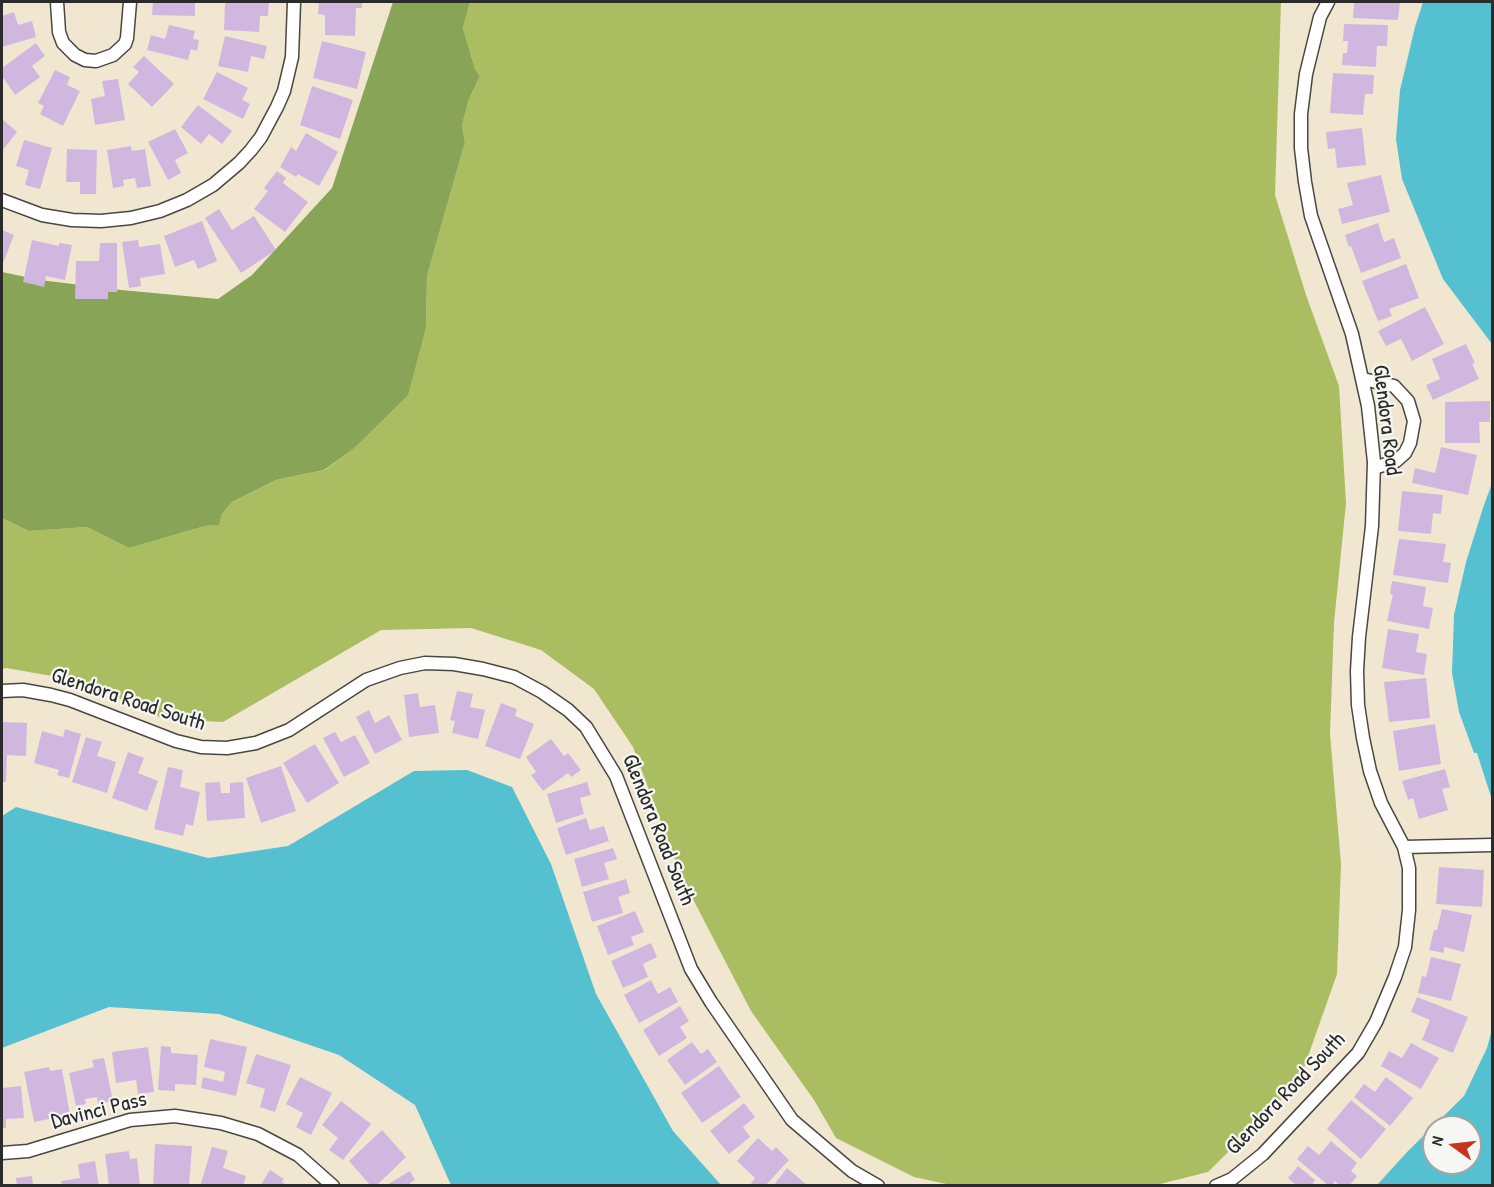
<!DOCTYPE html>
<style>
body{margin:0}
#map{position:relative;width:1494px;height:1187px;overflow:hidden;background:#f1e7d0;font-family:"Patrick Hand",sans-serif}
canvas{display:block}
.frame{position:absolute;inset:0;border:3px solid #2b2b2b;pointer-events:none}
.north{position:absolute;left:1422px;top:1115px;width:60px;height:60px;box-sizing:border-box;background:#f6f6f2;border:2px solid #a5a5a2;border-radius:50%;rotate:285deg;font-size:16px;font-weight:700;line-height:24px;text-align:center;color:#2b2b2b}
.north::after{content:'';display:block;margin:auto;width:21px;height:27px;background:#c8321e;clip-path:polygon(50% 0,100% 100%,50% 72%,0 100%)}
</style>
<div id="map">
<canvas width="1494" height="1187"></canvas>
<div class="frame"></div>
<div class="north">N</div>
</div>
<script>
const c = document.querySelector('canvas').getContext('2d');
c.lineJoin = 'round';
function fill(path, color) { c.fillStyle = color; c.fill(path, 'evenodd'); }
const toPath = rows => new Path2D(rows.map(r => 'M' + r).join(''));
function strokePath(path, color, width, dash) { c.strokeStyle = color; c.lineWidth = width; c.lineCap = dash ? 'butt' : 'round'; c.setLineDash(dash || []); c.stroke(path); }
function drawText(font, color, halo, rows, align = 'center') {
  c.font = font + ' "Patrick Hand",sans-serif'; c.lineWidth = 4.5; c.setLineDash([]); c.textBaseline = 'middle'; c.strokeStyle = halo; c.fillStyle = color; for (const [text, x, y, turn = 0] of rows) {
    c.save(); c.translate(x, y); c.rotate((+turn || 0) * Math.PI / 180); c.textAlign = isNaN(turn) ? turn : align; if (halo) c.strokeText(text, 0, 0); c.fillText(text, 0, 0); c.restore();
  }
}
fill(toPath([
 [470,2,1281,2,1275,195,1306,295,1339,386,1346,503,1334,623,1330,734,1341,864,1337,974,1299,1082,1208,1172,1152,1186,951,1185,914,1177,836,1138,814,1100,751,1011,682,878,633,747,594,689,541,650,471,628,381,630,223,722,164,719,81,681,6,668,2,669,2,518,29,531,87,527,129,548,205,526,219,525,222,514,232,502,276,480,325,470,352,450,426,327,427,276,465,142,462,125,469,99,480,76,475,69,463,28]
]), '#aabd61');
fill(toPath([
 [393,2,470,2,463,28,475,69,480,76,469,99,462,125,465,142,427,276,426,327,408,395,352,450,324,470,276,480,232,502,222,514,219,525,205,526,129,548,87,527,29,531,2,518,2,272,40,280,121,290,218,299,252,275,332,188]
]), '#87a457');
fill(toPath([
 [1423,2,1492,2,1492,344,1443,279,1402,179,1396,139,1400,90,1415,27],
 [1492,483,1492,800,1477,753,1474,753,1459,712,1452,673,1454,615,1466,562,1483,508],
 [467,770,512,787,551,864,596,994,673,1131,721,1185,451,1185,415,1105,339,1055,219,1014,109,1007,2,1048,2,816,16,807,208,858,288,846,414,771],
 [1492,1029,1492,1185,1377,1185,1408,1151,1464,1096,1487,1048],
 [1434,1127,1470,1127,1470,1163,1434,1163]
]), '#55c0d0');
fill(toPath([
 [153,2,195,2,195,16,152,15],
 [225,2,269,2,268,16,260,16,259,32,224,30],
 [319,2,362,2,362,8,356,8,355,36,325,35,325,15,318,14],
 [1354,2,1400,2,1398,20,1353,18],
 [14,12,18,25,32,21,36,37,2,47,2,16],
 [1344,24,1388,25,1387,46,1377,46,1376,67,1342,65,1343,53,1347,53,1348,41,1343,41],
 [169,25,195,31,193,39,199,40,197,51,191,49,188,60,147,50,151,35,165,39],
 [225,36,267,46,264,59,251,56,248,72,218,66],
 [322,41,366,52,357,89,313,78],
 [36,43,45,56,32,66,40,77,15,95,2,76,2,68],
 [144,56,174,84,152,107,128,84,139,72,133,67],
 [55,70,70,77,67,85,80,91,63,126,40,114,44,106,38,103],
 [217,72,248,88,242,100,250,104,243,119,203,99],
 [1333,73,1374,75,1373,94,1365,94,1363,115,1330,113],
 [118,79,125,120,95,125,91,99,105,96,102,81],
 [312,86,353,100,340,139,300,125],
 [198,105,232,131,222,144,209,134,201,144,181,127],
 [2,119,17,132,2,151],
 [1362,128,1366,165,1337,168,1335,148,1328,149,1326,132],
 [175,129,188,153,175,160,181,173,168,180,148,142],
 [306,133,338,152,319,186,298,174,296,177,280,167,291,147,296,151],
 [24,140,52,148,40,189,25,185,29,170,16,166],
 [131,146,132,151,145,149,151,186,137,188,135,178,123,180,124,186,113,188,107,150],
 [67,149,97,150,96,194,80,194,80,182,66,182],
 [277,171,286,178,283,183,308,202,285,232,254,209,268,191,264,188],
 [1381,175,1390,212,1342,224,1338,209,1353,205,1347,183],
 [219,209,232,230,254,216,276,250,241,273,205,218],
 [202,221,217,261,198,269,194,260,175,267,164,236],
 [1378,223,1384,242,1394,238,1401,258,1361,273,1351,246,1349,247,1345,235],
 [2,230,14,235,2,266],
 [32,240,59,246,59,243,72,245,65,280,46,276,44,287,23,282],
 [138,240,139,247,160,244,165,274,140,278,141,286,129,288,122,242],
 [100,243,117,243,117,292,108,292,108,299,75,299,76,261,99,261],
 [1406,264,1419,298,1389,309,1392,316,1378,321,1362,281],
 [1425,307,1444,344,1412,361,1401,339,1386,346,1378,331],
 [1466,344,1475,363,1472,364,1479,379,1433,400,1426,385,1440,379,1432,359],
 [1490,401,1490,422,1479,422,1480,443,1445,443,1445,402],
 [1441,447,1477,455,1468,495,1412,483,1415,468,1435,473],
 [1402,491,1443,495,1441,514,1433,513,1431,534,1398,531],
 [1399,539,1446,544,1443,562,1451,563,1448,583,1393,575],
 [1392,581,1426,587,1423,606,1433,608,1429,629,1387,621,1393,594,1390,594],
 [1388,629,1419,634,1416,652,1427,654,1424,675,1382,668],
 [1426,678,1430,718,1389,722,1384,682],
 [457,691,473,694,470,707,485,710,478,739,452,733,455,721,450,720],
 [418,693,420,707,435,705,439,733,409,737,404,695],
 [501,703,517,709,515,716,534,724,520,759,485,746],
 [369,710,375,723,389,715,402,740,375,754,356,717],
 [2,722,27,723,26,756,7,755,6,782,2,782],
 [1435,724,1441,764,1399,771,1393,731],
 [65,729,81,734,69,778,57,775,59,770,34,763,42,731,63,737],
 [335,732,341,742,355,735,370,763,344,777,323,738],
 [86,737,102,742,97,756,116,762,107,793,72,782],
 [551,739,564,756,568,753,581,770,571,777,568,773,543,791,531,775,536,772,526,757],
 [315,744,339,783,307,803,283,763],
 [128,752,144,758,138,773,158,781,147,811,112,798],
 [281,766,296,811,261,823,246,778],
 [168,767,183,770,180,787,200,792,193,826,186,824,183,836,154,829],
 [1445,769,1450,787,1442,789,1448,810,1419,819,1413,798,1408,800,1402,781],
 [220,782,221,793,230,793,230,783,243,782,245,818,207,821,205,783],
 [587,782,591,795,580,798,584,814,556,823,547,794],
 [586,818,590,830,604,826,609,841,566,855,557,828],
 [613,848,617,859,604,863,609,879,582,887,574,859],
 [1439,867,1484,870,1482,907,1436,904],
 [626,879,630,893,618,897,623,913,592,922,583,892],
 [1442,909,1472,915,1464,952,1444,947,1444,953,1429,950,1434,930,1437,930],
 [635,911,644,932,631,937,634,945,608,955,597,926],
 [651,943,657,957,643,964,648,977,623,988,611,961],
 [1431,957,1461,964,1451,1001,1418,993,1422,976,1426,977],
 [651,980,658,994,670,987,678,1002,639,1023,624,995],
 [1417,997,1468,1017,1453,1053,1422,1040,1430,1020,1411,1012],
 [680,1006,689,1021,680,1027,687,1038,659,1056,643,1030],
 [210,1039,247,1047,236,1096,201,1088,203,1077,223,1082,225,1072,204,1067],
 [692,1042,701,1054,708,1049,717,1062,685,1085,667,1060],
 [1411,1043,1439,1058,1421,1089,1381,1066,1389,1051,1402,1058],
 [161,1046,171,1047,171,1053,198,1055,196,1085,175,1084,175,1091,158,1090],
 [148,1047,154,1092,138,1094,136,1080,116,1083,112,1052],
 [256,1054,291,1065,275,1112,260,1107,265,1089,246,1083],
 [104,1058,113,1101,98,1104,97,1097,85,1099,86,1104,76,1106,69,1073,94,1067,92,1060],
 [719,1066,741,1097,702,1123,681,1093],
 [49,1067,50,1071,62,1069,70,1115,34,1122,24,1072],
 [300,1077,332,1093,311,1135,296,1127,303,1113,286,1104],
 [1386,1077,1413,1098,1390,1126,1354,1097,1364,1084,1375,1092],
 [21,1086,24,1118,6,1119,6,1128,2,1128,2,1088],
 [1351,1100,1386,1129,1361,1159,1327,1129],
 [341,1101,371,1124,343,1160,329,1150,338,1138,322,1125],
 [744,1103,755,1117,743,1127,750,1137,729,1154,710,1131],
 [382,1130,406,1157,376,1186,371,1186,349,1161],
 [758,1138,772,1151,776,1147,789,1160,765,1186,753,1186,751,1183,755,1178,737,1161],
 [1331,1141,1357,1163,1351,1171,1357,1176,1349,1186,1340,1186,1335,1181,1332,1186,1329,1186,1297,1159,1308,1146,1319,1155],
 [155,1144,192,1146,189,1186,153,1186],
 [212,1147,228,1151,223,1168,246,1176,243,1186,200,1186],
 [129,1151,130,1159,137,1158,140,1186,109,1186,105,1154],
 [95,1161,99,1186,62,1186,61,1181,80,1178,78,1164],
 [1298,1166,1315,1180,1311,1186,1297,1186,1288,1178],
 [787,1168,808,1186,773,1186],
 [270,1170,284,1179,282,1182,288,1186,260,1186],
 [410,1171,415,1180,410,1183,411,1186,385,1186],
 [32,1176,33,1186,17,1186,16,1178]
]), '#d1b7e0');
const street = toPath([
 [57,2,59,32,63,43,75,55,85,60,96,61,113,55,125,44,127,38,130,2],
 [2,200,42,215,72,220,101,221,131,218,160,211,187,200,213,185,239,163,251,150,261,137,277,107,284,91,292,57,294,2],
 [1363,379,1394,386,1408,401,1414,421,1410,443,1405,453,1396,461,1374,468],
 [2,691,23,690,51,695,70,700,176,741,201,747,227,748,256,743,289,730,366,680,400,668,425,663,454,664,483,669,514,677,542,692,568,710,586,727,616,776,691,969,711,1002,792,1120,852,1171,878,1186],
 [1404,847,1492,845],
 [2,1153,28,1151,130,1120,175,1116,221,1123,258,1134,298,1155,333,1186],
 [1216,1186,1232,1179,1263,1154,1358,1053,1376,1022,1395,977,1405,947,1409,910,1409,868,1404,847,1381,803,1370,771,1363,738,1358,705,1357,671,1359,637,1372,526,1374,462,1368,406,1352,334,1311,216,1305,182,1301,148,1301,114,1306,74,1320,17,1328,2]
]);
strokePath(street, '#494744', 15);
strokePath(street, '#fff', 12);
drawText('22px', '#2b2b2b', '#f6f6f2', [
 ["Glendora Road",1386,420,83],
 ["Glendora Road South",128,700,18],
 ["Glendora Road South",658,830,68],
 ["Glendora Road South",1286,1094,-46],
 ["Davinci Pass",99,1111,-14]
]);
</script>
